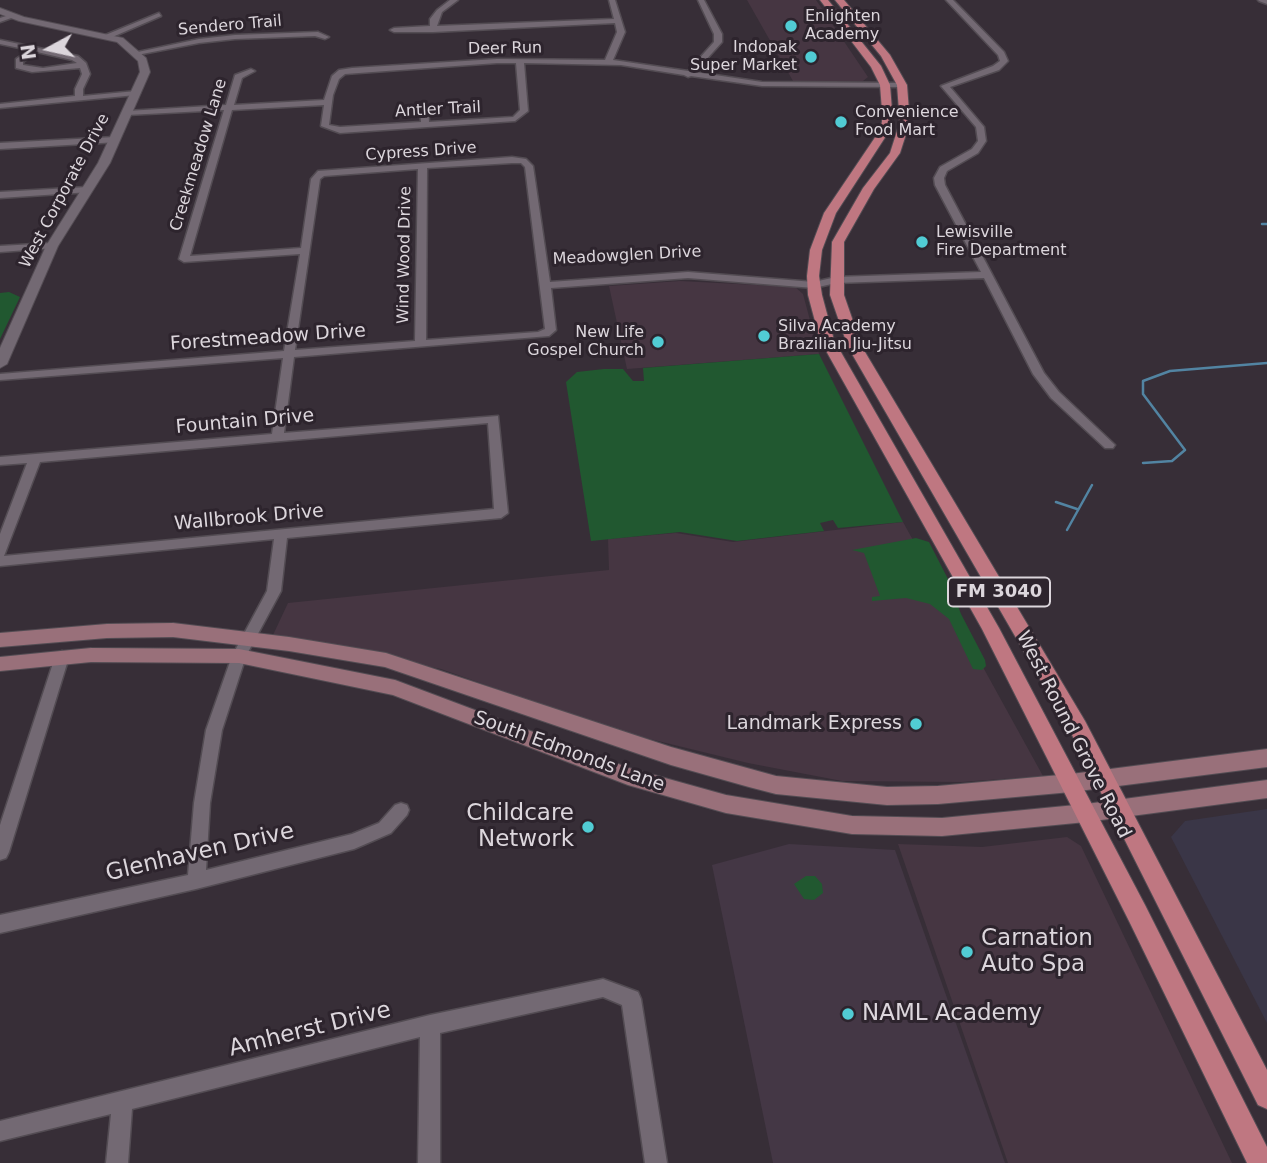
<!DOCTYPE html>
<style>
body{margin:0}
#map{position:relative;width:1267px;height:1163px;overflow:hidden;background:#372e37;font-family:"DejaVu Sans",sans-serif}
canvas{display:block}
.north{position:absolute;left:14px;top:14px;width:70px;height:70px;-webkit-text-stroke:5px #2d242d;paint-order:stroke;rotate:262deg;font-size:19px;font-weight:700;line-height:28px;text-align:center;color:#dcd6dc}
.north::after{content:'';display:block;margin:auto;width:24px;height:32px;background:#dcd6dc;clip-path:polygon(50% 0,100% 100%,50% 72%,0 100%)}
</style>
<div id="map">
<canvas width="1267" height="1163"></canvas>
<div class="north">N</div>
</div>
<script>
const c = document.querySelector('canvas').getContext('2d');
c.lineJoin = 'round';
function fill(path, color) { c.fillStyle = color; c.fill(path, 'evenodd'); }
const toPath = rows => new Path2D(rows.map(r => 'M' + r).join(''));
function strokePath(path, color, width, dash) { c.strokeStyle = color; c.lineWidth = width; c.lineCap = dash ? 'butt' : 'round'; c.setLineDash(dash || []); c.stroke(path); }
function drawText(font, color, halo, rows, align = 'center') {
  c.font = font + ' "DejaVu Sans",sans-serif'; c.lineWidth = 6; c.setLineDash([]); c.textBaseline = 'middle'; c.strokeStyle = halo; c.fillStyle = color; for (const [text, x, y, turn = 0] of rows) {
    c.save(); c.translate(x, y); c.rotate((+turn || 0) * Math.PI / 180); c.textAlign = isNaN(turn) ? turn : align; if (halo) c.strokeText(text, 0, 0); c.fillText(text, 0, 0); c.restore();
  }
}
fill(toPath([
 [747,0,816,0,868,77,863,81,793,81],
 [680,281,795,287,803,294,819,354,627,369,609,286],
 [903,522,1043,776,961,782,842,781,748,763,613,730,441,669,273,635,288,603,609,570,608,539,676,533,733,542],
 [1067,837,1081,846,1232,1163,1008,1163,898,844,982,847]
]), '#463642');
fill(toPath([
 [1267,809,1267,1023,1171,837,1185,821]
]), '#3a3647');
fill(toPath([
 [789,844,895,850,1005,1163,773,1163,712,865]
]), '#443745');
fill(toPath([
 [9,292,20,297,0,339,0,293],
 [819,354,903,522,838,528,833,520,820,523,824,531,737,541,680,532,591,541,566,382,577,372,604,369,623,369,633,381,644,381,643,368],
 [916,538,929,542,948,579,961,614,985,660,986,666,982,670,973,669,949,619,930,604,906,598,872,601,872,597,880,596,864,553,852,550],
 [806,876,815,876,822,884,823,893,814,900,804,899,794,884]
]), '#215830');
strokePath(toPath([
 [1262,224,1267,224],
 [1143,463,1172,461,1185,450,1143,394,1143,381,1170,371,1267,363],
 [1056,502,1077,509],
 [1067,530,1092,485]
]), '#5284a2', 2.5);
const minor = toPath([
 [450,0,458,0,442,12,437,26,614,19,609,0,615,0,625,32,613,60,688,71,714,42,714,34,698,0,704,0,722,34,722,42,695,72,762,82,902,83,906,85,902,87,762,86,691,76,688,77,684,75,621,65,524,63,528,111,515,121,340,133,321,126,324,105,232,110,190,256,301,248,311,179,318,171,512,157,526,159,533,166,550,282,688,272,814,282,836,277,981,272,935,185,934,178,940,167,972,149,978,141,976,127,941,86,993,66,1000,61,998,55,946,0,953,0,1004,52,1008,61,999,70,950,87,984,127,986,141,978,153,947,171,944,178,945,185,1044,373,1059,392,1115,445,1113,448,1105,448,1051,398,1033,374,984,278,836,283,814,288,688,278,551,288,556,330,549,336,294,357,284,433,498,416,508,513,501,518,287,538,281,591,246,656,222,730,210,803,206,870,352,834,379,823,395,805,401,803,407,805,409,810,407,815,391,833,354,849,196,889,0,933,0,915,188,875,194,803,206,730,232,656,267,591,274,539,0,566,0,534,27,463,0,465,0,457,272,434,283,358,0,380,0,374,284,351,300,254,184,262,179,259,224,110,127,115,123,113,127,111,226,105,235,75,251,69,255,71,242,78,234,105,324,100,332,76,339,70,352,68,497,59,605,60,617,32,615,23,433,32,394,32,390,30,394,28,430,26,430,19,437,10,450,0],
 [497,63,516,63,520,110,513,117,429,122,428,105,424,103,420,105,421,122,340,127,329,125,333,95,339,79,345,74,497,63],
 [512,163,521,163,525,167,545,329,538,332,426,340,427,168,512,163],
 [418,169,415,341,295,350,320,179,324,176,418,169],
 [488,423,494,509,4,556,40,462,488,423],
 [1258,0,1267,0,1267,4,1259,1,1258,0],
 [159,13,161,16,110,38,103,36,159,13],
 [12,14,14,17,0,22,0,18,12,14],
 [318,32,329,37,325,39,315,36,235,39,199,43,137,55,133,53,199,39,235,35,318,32],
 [0,40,78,56,86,63,90,74,83,89,83,96,136,91,140,93,136,95,0,108,0,104,75,96,75,89,82,74,80,68,32,72,16,68,16,59,29,50,0,44,0,40],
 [37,52,72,60,77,63,43,68,23,65,23,62,37,52],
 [115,137,119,140,118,142,0,149,0,143,115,137],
 [87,187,90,188,90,192,0,198,0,192,87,187],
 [52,243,57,246,55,248,0,252,0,246,52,243],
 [62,651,67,653,69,657,9,852,6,858,0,860,0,825,55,657,57,653,62,651],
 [603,979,638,992,641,999,667,1163,645,1163,622,1005,603,997,440,1033,440,1163,418,1163,420,1037,132,1109,128,1163,106,1163,111,1114,0,1141,0,1121,430,1015,603,979]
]);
const tertiary = toPath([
 [0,8,24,17,123,38,146,58,150,72,110,163,58,246,7,364,0,368,0,348,46,246,98,163,140,72,138,61,117,42,19,21,0,14,0,8]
]);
const secondary = toPath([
 [173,623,289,637,386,653,671,747,776,776,887,787,938,786,1071,774,1267,749,1267,767,1071,792,938,804,887,805,776,794,749,787,671,765,385,667,289,651,173,637,107,638,0,647,0,633,107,624,173,623],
 [91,648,239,649,395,680,629,768,726,795,852,816,942,818,1086,804,1267,780,1267,798,1086,822,942,836,852,834,726,813,628,785,393,695,239,663,91,662,0,671,0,657,91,648]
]);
const primary = toPath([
 [820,0,828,0,881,66,890,85,892,110,892,122,886,136,836,213,822,250,819,276,822,295,834,340,999,628,1145,905,1267,1147,1267,1163,1247,1163,1129,921,982,629,820,340,808,295,807,276,810,250,824,213,876,136,882,122,882,110,880,85,871,67,820,0],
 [835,0,844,0,890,55,907,85,909,111,909,125,900,153,874,189,844,242,844,295,862,347,1085,721,1267,1070,1267,1109,1258,1105,1071,733,848,347,830,295,832,242,863,188,890,153,899,125,899,111,897,85,881,56,835,0]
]);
strokePath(minor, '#534c53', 3);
strokePath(tertiary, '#534c53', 2);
strokePath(secondary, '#534c53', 2);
strokePath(primary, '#534c53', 2);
fill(minor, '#736973');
fill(tertiary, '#736973');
fill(secondary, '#99707a');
fill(primary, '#bf7781');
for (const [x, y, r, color] of [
 [791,26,7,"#51ccd4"],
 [811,57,7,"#51ccd4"],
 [841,122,7,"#51ccd4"],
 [922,242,7,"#51ccd4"],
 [764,336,7,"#51ccd4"],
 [658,342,7,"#51ccd4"],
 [916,724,7,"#51ccd4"],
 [588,827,7,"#51ccd4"],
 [967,952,7,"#51ccd4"],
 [848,1014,7,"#51ccd4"]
]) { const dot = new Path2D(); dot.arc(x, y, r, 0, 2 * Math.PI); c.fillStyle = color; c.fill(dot); strokePath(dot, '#2d242d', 2.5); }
drawText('16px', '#dcd6dc', '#2d242d', [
 ["Enlighten",805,17],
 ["Academy",805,35],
 ["Indopak",797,48,"right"],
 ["Super Market",797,66,"right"],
 ["Convenience",855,113],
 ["Food Mart",855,131],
 ["Lewisville",936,233],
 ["Fire Department",936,251],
 ["Silva Academy",778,327],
 ["Brazilian Jiu-Jitsu",778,345],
 ["New Life",644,333,"right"],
 ["Gospel Church",644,351,"right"]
], 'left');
drawText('16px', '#dcd6dc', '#2d242d', [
 ["Sendero Trail",230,26,-5],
 ["Deer Run",505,49,-1],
 ["Antler Trail",438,110,-3],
 ["Cypress Drive",421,152,-4],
 ["Creekmeadow Lane",199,155,-73],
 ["West Corporate Drive",65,191,-62],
 ["Wind Wood Drive",405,255,-89],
 ["Meadowglen Drive",627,256,-3]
]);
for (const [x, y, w] of [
 [999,592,102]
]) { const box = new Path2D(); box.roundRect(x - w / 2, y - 14.5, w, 29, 5); c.fillStyle = '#2d242d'; c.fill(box); strokePath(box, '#dcd6dc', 2); }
drawText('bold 18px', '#dcd6dc', null, [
 ["FM 3040",999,592]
]);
drawText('19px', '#dcd6dc', '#2d242d', [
 ["Forestmeadow Drive",268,338,-4],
 ["Fountain Drive",245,422,-5],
 ["Wallbrook Drive",249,518,-5],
 ["West Round Grove Road",1073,735,63],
 ["South Edmonds Lane",569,752,20]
]);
drawText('19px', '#dcd6dc', '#2d242d', [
 ["Landmark Express",902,724]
], 'right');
drawText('23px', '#dcd6dc', '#2d242d', [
 ["Childcare",574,814,"right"],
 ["Network",574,840,"right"],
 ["Carnation",981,939],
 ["Auto Spa",981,965],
 ["NAML Academy",862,1014]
], 'left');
drawText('23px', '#dcd6dc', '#2d242d', [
 ["Glenhaven Drive",200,853,-13],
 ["Amherst Drive",310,1030,-14]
]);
</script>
